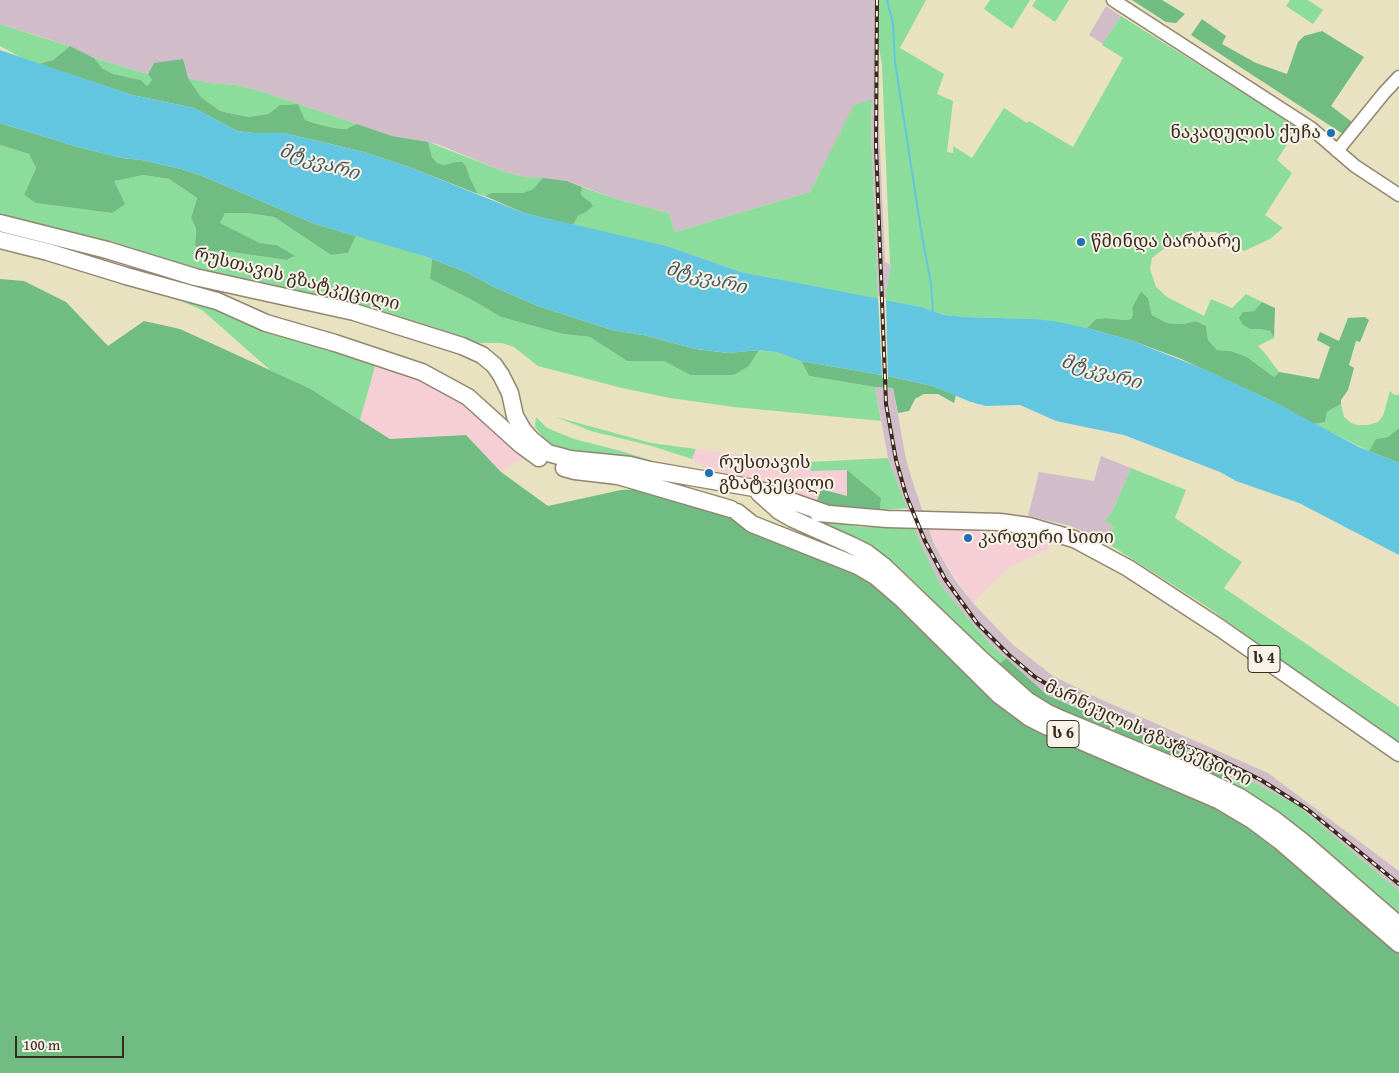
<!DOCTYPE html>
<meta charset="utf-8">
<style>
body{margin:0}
#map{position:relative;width:1399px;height:1073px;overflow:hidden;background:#e8e2c1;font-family:"Gentium Book Plus",serif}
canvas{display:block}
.scale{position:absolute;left:15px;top:1036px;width:109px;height:22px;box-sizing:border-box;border:2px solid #3b2a1e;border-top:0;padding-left:6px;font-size:15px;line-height:18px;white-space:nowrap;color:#3b2a1e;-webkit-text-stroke:4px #f7f3e8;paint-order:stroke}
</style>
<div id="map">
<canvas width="1399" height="1073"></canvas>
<div class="scale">100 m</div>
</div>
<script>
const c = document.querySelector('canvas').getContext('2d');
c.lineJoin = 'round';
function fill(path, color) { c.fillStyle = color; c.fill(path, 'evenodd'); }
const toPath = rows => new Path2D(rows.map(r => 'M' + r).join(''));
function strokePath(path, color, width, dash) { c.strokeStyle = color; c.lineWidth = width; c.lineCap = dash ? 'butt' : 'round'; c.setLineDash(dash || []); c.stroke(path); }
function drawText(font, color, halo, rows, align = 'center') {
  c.font = font + ' "Gentium Book Plus","Noto Serif Georgian",serif'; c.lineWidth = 4; c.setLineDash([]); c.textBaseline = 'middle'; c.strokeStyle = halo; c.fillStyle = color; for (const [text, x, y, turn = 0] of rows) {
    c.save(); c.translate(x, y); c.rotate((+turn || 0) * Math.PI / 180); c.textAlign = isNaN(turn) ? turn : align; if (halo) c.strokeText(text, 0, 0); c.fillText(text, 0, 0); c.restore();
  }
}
fill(toPath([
 [376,363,418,376,466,400,526,456,501,472,466,435,390,439,360,420],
 [696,449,808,462,811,471,847,470,847,496,816,504,740,477,706,469,692,459],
 [928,526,951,528,1053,539,1048,549,1009,568,973,603,940,555]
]), '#f6cfd6');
fill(toPath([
 [0,0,879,0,878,102,885,262,891,265,886,292,886,300,878,299,871,130,872,100,854,106,810,192,675,232,669,213,620,200,567,181,525,177,505,172,437,144,392,136,261,91,236,85,209,83,188,78,154,63,148,74,94,58,70,46,0,24],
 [1106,6,1121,16,1103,44,1089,35],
 [875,387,893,388,906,459,913,483,933,541,940,555,955,580,973,603,1012,644,1053,676,1100,699,1268,773,1399,871,1399,891,1297,805,1207,757,1129,731,1047,695,991,645,965,615,941,585,922,547,888,458],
 [1101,456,1131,468,1113,510,1105,521,1114,527,1104,541,1071,526,1028,516,1039,472,1094,481]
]), '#d1bdc9');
fill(toPath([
 [879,0,926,0,900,48,944,74,937,94,953,101,947,152,953,153,953,146,972,158,1004,108,1027,123,1029,121,1073,147,1123,58,1102,45,1121,16,1298,127,1277,160,1292,173,1265,215,1283,228,1270,239,1244,251,1216,232,1198,232,1176,239,1152,258,1150,269,1156,287,1167,297,1204,316,1211,299,1232,308,1246,294,1262,302,1254,311,1243,312,1250,329,1260,329,1270,331,1274,338,1258,346,1264,352,1279,372,1274,377,1247,357,1231,351,1217,350,1208,340,1206,326,1196,321,1183,324,1167,323,1152,315,1148,298,1141,291,1132,308,1133,315,1131,319,1124,320,1106,318,1096,319,1087,328,1034,319,966,317,944,315,921,307,886,300,886,292,891,265,890,264,882,65,879,48],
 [990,0,1030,0,1012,29,984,9],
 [1036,0,1069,0,1055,22,1032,6],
 [1290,0,1308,0,1323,10,1313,24,1286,6],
 [0,24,40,37,70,46,53,60,39,64,22,58,0,46],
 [94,58,148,74,152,80,147,86,141,80,113,74,102,68],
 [188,78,209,83,236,85,261,91,357,124,346,129,334,128,305,120,298,104,280,105,268,114,248,117,220,111,201,97],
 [870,100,872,100,871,130,878,299,741,272,667,246,573,225,578,216,586,212,589,201,581,195,582,187,620,200,669,213,675,232,810,192,854,105],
 [428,142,505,172,525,177,543,178,533,189,523,193,491,193,485,196,478,194,470,178,466,166,455,162,444,165,437,163,432,157],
 [0,145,29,154,36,168,24,195,37,203,112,213,113,181,144,175,169,179,197,198,191,218,196,228,195,245,211,251,224,251,287,260,294,257,278,245,260,243,219,223,225,213,246,213,274,217,331,255,348,253,356,236,402,248,432,259,430,279,472,300,501,317,563,334,590,337,627,361,664,361,690,375,734,375,749,366,759,350,776,352,787,356,801,361,809,376,875,387,881,421,734,407,670,398,622,388,538,366,514,347,502,343,478,343,391,315,242,280,0,214],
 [174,298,219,308,376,363,360,420,309,388,270,370,202,310],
 [1390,391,1394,395,1399,395,1399,428,1388,437,1376,439,1369,451,1314,424,1325,422,1327,412,1341,404,1344,417,1351,423,1357,425,1368,425,1378,422,1383,416],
 [536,417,547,428,574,439,621,451,678,469,618,455,567,451,552,448,539,439,542,436,535,427],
 [556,417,651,443,696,449,692,459,652,446,591,431],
 [888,458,907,508,880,510,881,498,847,470,811,471,808,462],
 [1131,468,1186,490,1175,518,1242,562,1224,588,1399,707,1399,744,1206,606,1104,541,1114,527,1105,521,1113,510],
 [794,515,860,527,898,527,913,524,922,547,941,585,965,615,991,645,1006,658,998,665,908,576,887,559],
 [1238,774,1297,805,1399,891,1399,918,1326,853,1271,808,1224,781]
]), '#8cdc9b');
fill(toPath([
 [1132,0,1162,0,1185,14,1176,23,1166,22],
 [1202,19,1226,36,1222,44,1256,63,1287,74,1298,42,1304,36,1322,31,1364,57,1331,106,1352,122,1343,134,1191,35],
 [70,46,94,58,102,68,113,74,141,80,147,86,152,80,148,74,154,63,183,59,188,78,201,97,220,111,248,117,268,114,280,105,298,104,305,120,318,124,334,128,346,129,357,124,392,136,428,142,432,157,437,163,444,165,455,162,462,162,466,166,470,178,478,194,409,167,364,152,284,133,253,133,237,131,194,108,132,95,39,64,53,60],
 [0,123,78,147,122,158,142,160,181,169,200,175,315,224,356,236,348,253,331,255,274,217,246,213,225,213,220,223,260,243,277,245,295,256,287,260,224,251,211,251,195,246,196,228,191,218,197,198,169,179,144,175,114,181,125,204,112,213,36,203,24,195,36,168,29,154,0,145],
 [543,178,567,181,582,187,581,195,589,201,593,206,586,212,578,216,573,225,524,213,485,196,491,193,523,193,533,189],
 [432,259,468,273,494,287,538,306,612,330,643,335,696,349,728,353,759,350,749,366,734,375,690,375,664,361,627,361,590,337,563,334,501,317,472,300,430,279],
 [0,279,24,281,66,302,108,346,144,321,180,329,309,388,390,439,466,435,501,472,548,506,621,490,642,489,688,499,761,531,855,569,895,599,934,638,1229,809,1286,851,1377,936,1399,953,1399,1073,0,1073],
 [1141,291,1148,298,1152,315,1167,323,1183,324,1196,321,1206,326,1208,340,1217,350,1231,351,1247,357,1274,377,1279,372,1319,379,1330,347,1317,340,1320,332,1339,341,1348,318,1365,317,1369,320,1360,342,1356,341,1349,365,1354,368,1348,390,1341,400,1341,404,1327,412,1325,422,1314,424,1272,401,1179,358,1133,341,1087,328,1096,319,1106,318,1124,320,1131,319,1133,315,1132,308],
 [1262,302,1275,308,1274,338,1270,331,1260,329,1250,329,1243,325,1239,318,1243,312,1254,311],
 [801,361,888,376,932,386,956,395,954,403,938,394,924,394,915,399,909,411,898,413,893,388,875,387,809,376],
 [1399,428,1399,463,1369,451,1376,439,1388,437],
 [847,470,881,498,880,510,844,509,816,504,821,489,847,496],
 [1006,658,1047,695,1129,731,1207,757,1238,774,1224,781,1038,701,998,665]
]), '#71bc83');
fill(toPath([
 [0,50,132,95,194,108,237,131,253,133,284,133,364,152,409,167,524,213,667,246,741,272,886,300,921,307,944,315,966,317,1034,319,1053,321,1087,328,1133,341,1206,370,1272,401,1359,447,1399,463,1399,555,1299,503,1236,481,1220,472,1124,435,1056,421,1020,405,986,406,971,402,932,386,888,376,801,361,776,352,759,350,728,353,696,349,643,335,612,330,538,306,494,287,468,273,424,256,315,224,200,175,181,169,142,160,122,158,78,147,0,123]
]), '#63c6e1');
fill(toPath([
 [878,296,885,297,886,300,888,379,882,378]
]), '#e8e2c1');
strokePath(toPath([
 [887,0,893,23,895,62,921,230,931,284,933,311]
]), '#63c6e1', 2);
const secondary = toPath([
 [1113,0,1311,128,1355,166,1399,195],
 [1337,151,1384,93,1399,77]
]);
const highway = toPath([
 [0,223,107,250,195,277,354,312,462,346,482,355,494,365,501,375,510,393,515,416,523,430,532,440,548,453,570,459,630,465,650,470,754,488,828,514],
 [0,240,48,252,126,276,217,301,266,323,335,343,422,372,468,397,520,444,539,458],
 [564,468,575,471,618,476,731,509],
 [759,493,779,511,793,519,851,545,867,553,884,566,981,659,1027,700,1048,713,1061,719,1184,770,1240,797,1275,820,1302,841,1399,925],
 [737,512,752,524,858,566,875,576,903,600,999,695,1030,718,1048,727,1220,801,1252,820,1280,841,1399,944],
 [818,513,887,519,1000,522,1029,526,1074,539,1128,568,1220,628,1399,753]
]);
strokePath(secondary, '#928670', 15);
strokePath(highway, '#928670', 19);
strokePath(secondary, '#fff', 12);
strokePath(highway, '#fff', 16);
const rail = toPath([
 [877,0,876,146,886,404,896,460,906,495,925,541,945,579,977,623,1009,655,1035,677,1072,699,1099,713,1213,756,1261,780,1307,809,1399,884]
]);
strokePath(rail, '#3b2a1e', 4);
strokePath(rail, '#f7f3e8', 2, [5.5]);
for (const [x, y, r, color] of [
 [1331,133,5,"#1f6fb2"],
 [1081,242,5,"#1f6fb2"],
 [709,473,5,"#1f6fb2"],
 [968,538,5,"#1f6fb2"]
]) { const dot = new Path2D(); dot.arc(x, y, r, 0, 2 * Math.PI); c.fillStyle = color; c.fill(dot); strokePath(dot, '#f7f3e8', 2); }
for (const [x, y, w] of [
 [1264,659,32],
 [1063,734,32]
]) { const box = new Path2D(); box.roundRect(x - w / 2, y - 13.5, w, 27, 4); c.fillStyle = '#f7f3e8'; c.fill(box); strokePath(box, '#3b2a1e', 1); }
drawText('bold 16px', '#3b2a1e', null, [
 ["ს 4",1264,659],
 ["ს 6",1063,734]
]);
drawText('18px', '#3b2a1e', '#f7f3e8', [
 ["ნაკადულის ქუჩა",1321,133,"right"],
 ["წმინდა ბარბარე",1091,242],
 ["რუსთავის",719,463],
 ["გზატკეცილი",719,484],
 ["კარფური სითი",978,538]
], 'left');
drawText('18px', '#3b2a1e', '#f7f3e8', [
 ["რუსთავის გზატკეცილი",297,280,14],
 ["მარნეულის გზატკეცილი",1148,734,25]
]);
drawText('italic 19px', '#475958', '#f7f3e8', [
 ["მტკვარი",319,163,17],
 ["მტკვარი",706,279,14],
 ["მტკვარი",1101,373,16]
]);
</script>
